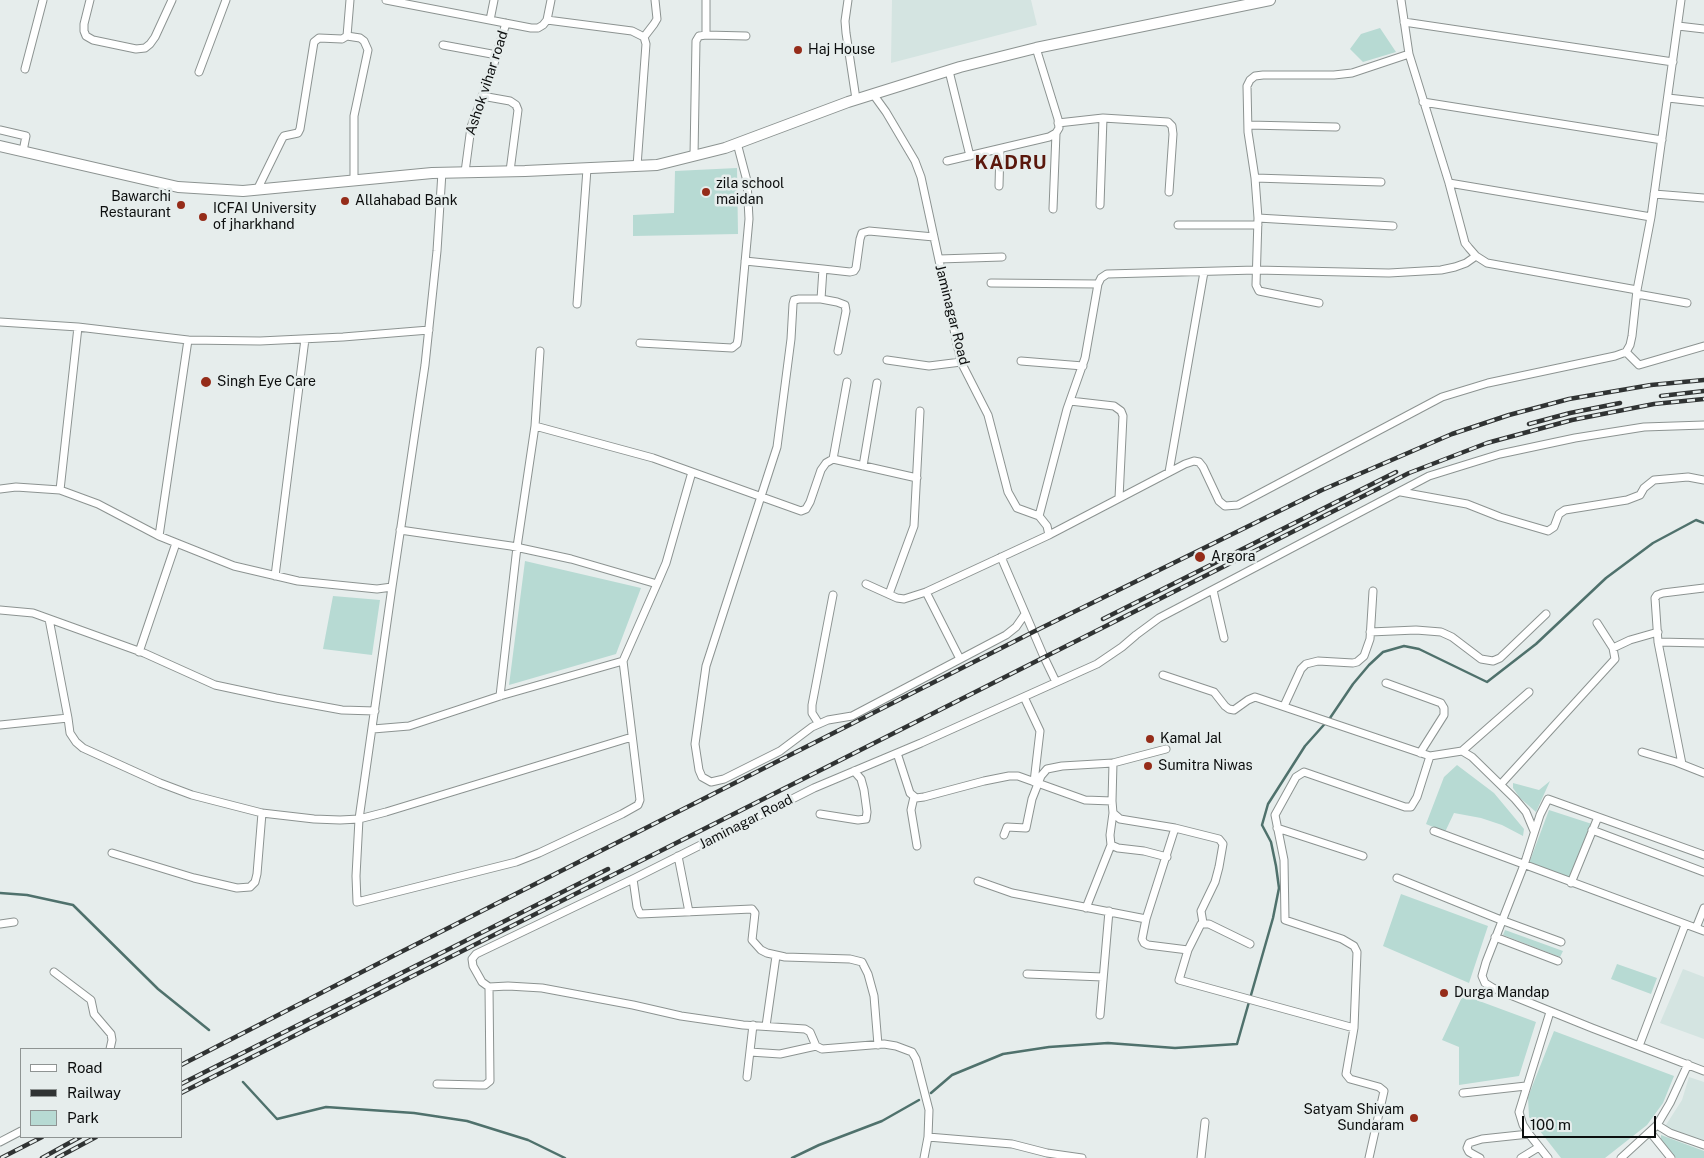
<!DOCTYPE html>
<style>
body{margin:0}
#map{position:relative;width:1704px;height:1158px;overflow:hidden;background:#e6edec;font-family:"Public Sans",sans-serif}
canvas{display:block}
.legend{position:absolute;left:20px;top:1048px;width:162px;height:90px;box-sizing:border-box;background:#e6edec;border:1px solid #8f9493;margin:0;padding:6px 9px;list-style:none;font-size:15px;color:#0c0e0e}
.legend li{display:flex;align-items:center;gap:10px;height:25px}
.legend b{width:25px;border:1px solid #8f9493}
.scale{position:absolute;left:1522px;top:1116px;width:134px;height:22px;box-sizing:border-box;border:2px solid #0c0e0e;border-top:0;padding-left:6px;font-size:15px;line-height:18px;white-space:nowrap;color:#0c0e0e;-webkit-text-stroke:4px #e6edec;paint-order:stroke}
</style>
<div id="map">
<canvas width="1704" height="1158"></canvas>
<ul class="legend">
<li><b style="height:6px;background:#fff"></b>Road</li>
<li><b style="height:6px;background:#303333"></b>Railway</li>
<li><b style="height:14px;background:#b7dad3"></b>Park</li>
</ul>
<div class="scale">100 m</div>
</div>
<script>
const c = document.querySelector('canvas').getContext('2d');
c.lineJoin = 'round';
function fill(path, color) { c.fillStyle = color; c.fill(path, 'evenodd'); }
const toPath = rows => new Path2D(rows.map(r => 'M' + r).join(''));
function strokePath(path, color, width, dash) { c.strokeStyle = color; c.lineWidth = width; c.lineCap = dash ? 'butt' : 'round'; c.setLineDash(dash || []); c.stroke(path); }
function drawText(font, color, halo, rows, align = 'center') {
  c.font = font + ' "Public Sans",sans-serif'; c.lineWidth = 5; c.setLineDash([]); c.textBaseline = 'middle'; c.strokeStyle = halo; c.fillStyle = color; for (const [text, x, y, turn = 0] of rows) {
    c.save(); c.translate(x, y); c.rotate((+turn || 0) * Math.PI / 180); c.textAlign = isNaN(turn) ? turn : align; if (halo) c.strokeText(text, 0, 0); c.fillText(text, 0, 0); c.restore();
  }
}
fill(toPath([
 [892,0,1031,0,1037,25,891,63],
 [1683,969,1704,977,1704,1039,1660,1023],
 [1689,1077,1704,1082,1704,1143,1664,1128,1682,1100]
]), '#d4e4e1');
fill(toPath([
 [1380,28,1396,52,1363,62,1350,49,1361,34],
 [737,168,738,234,633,236,633,215,674,213,675,171],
 [525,561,641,588,616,654,509,685],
 [333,596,380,600,372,655,323,649],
 [1457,765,1494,793,1524,829,1523,836,1502,825,1481,818,1454,813,1445,832,1426,824,1444,777],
 [1550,781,1536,812,1520,798,1513,788,1513,783,1539,790],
 [1549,810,1592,824,1571,880,1528,866],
 [1401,894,1488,926,1469,983,1383,946],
 [1505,930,1563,951,1560,957,1503,935],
 [1617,964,1657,978,1651,994,1611,979],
 [1463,995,1536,1022,1519,1076,1459,1085,1459,1047,1442,1040],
 [1554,1031,1674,1076,1663,1103,1647,1125,1605,1158,1561,1158,1529,1117,1528,1097],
 [1661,1135,1704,1151,1704,1158,1676,1158,1661,1140]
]), '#b7dad3');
strokePath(toPath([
 [0,893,27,895,73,905,158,989,209,1030],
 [243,1082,277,1119,326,1107,414,1113,467,1121,528,1140,565,1158],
 [931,1093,952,1075,1003,1054,1049,1047,1108,1043,1175,1048,1237,1044,1273,918,1279,888,1276,866,1271,842,1262,825,1268,804,1305,746,1330,718,1353,684,1369,665,1383,652,1404,646,1419,649,1487,682,1536,644,1606,578,1653,543,1696,520,1704,523],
 [792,1158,819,1145,882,1121,919,1100]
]), '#4f716c', 2.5);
const street = toPath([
 [90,0,84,24,84,31,86,36,93,40,136,49,145,48,150,44,155,37,172,0],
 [386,0,531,28,538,28,543,25,547,20,551,0],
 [706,0,706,35],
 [848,0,845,21,846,33,856,99],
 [1401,0,1409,54,1449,183,1465,243,1469,248,1476,256,1487,263,1637,290],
 [490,20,494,0],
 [547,20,632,31,644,37,646,44,637,166],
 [1404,22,1673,62],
 [1678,26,1704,29],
 [347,36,360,38,364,41,368,50,354,116,354,180],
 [644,37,654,24,657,19,655,0],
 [443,45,497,55],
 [25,69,43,0],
 [949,71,970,156],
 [199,72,226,0],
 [873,94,886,112,915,161,921,177,961,362,988,415,1008,492,1017,508,1039,516,1047,526,1049,535],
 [482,96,510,101,516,105,518,110,510,171],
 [1668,98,1704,102],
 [1423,102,1662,140],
 [1058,123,1103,118,1168,122,1172,126,1173,134,1169,192],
 [1248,125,1336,127],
 [0,130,26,136,23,151],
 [694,156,696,41,699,36,706,35,746,36],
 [947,161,1049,137,1056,133,1059,128,1058,119,1036,48],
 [465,172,471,127,493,67,506,23],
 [1255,178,1381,182],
 [1449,183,1651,217],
 [999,186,1000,149],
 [257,190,282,139,284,136,298,133,300,129,314,42,319,38,342,39,347,36,350,0],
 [1654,194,1704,198],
 [1100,205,1103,118],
 [1053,209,1056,133],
 [1258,218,1393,226],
 [1178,225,1258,225],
 [939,259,1002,257],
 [745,261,823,269,821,299,837,302,845,305,846,311,838,351],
 [823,269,850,272,854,271,856,268,860,239,862,233,869,231,934,237],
 [991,283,1098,284],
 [1637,294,1687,303],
 [821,299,799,299,794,300,793,304,791,339,777,447,706,666,695,744,699,770,702,777,711,782,724,779,780,751,812,727,828,720,852,716,1006,635,1016,627,1025,614],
 [1319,303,1259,291,1256,285,1258,218,1255,178,1248,132,1247,86,1250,80,1255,76,1263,75,1334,75,1352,73,1409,54],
 [577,304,587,169],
 [0,322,78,327,188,340,260,341,343,337,429,330],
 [640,343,732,348,737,344,738,339,749,219,747,181,737,143],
 [1626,352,1639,365,1704,346],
 [887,360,929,366,961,362],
 [1021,361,1083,366],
 [847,382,833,459,917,478],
 [1070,401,1114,406,1121,411,1123,416,1119,498],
 [535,426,653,458,801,511,806,509,810,502,821,470,826,463,833,459],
 [863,466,877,383],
 [1169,472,1204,272],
 [0,489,16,487,60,490,98,504,159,536,234,566,298,581,377,589,392,587,425,365,437,251,442,172],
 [60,490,78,327],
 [1401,492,1467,504,1500,517,1548,531,1554,527,1559,514,1565,510,1627,500,1640,495,1644,488,1654,480,1688,477,1704,480],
 [1039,516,1067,409,1085,358,1098,284,1101,278,1107,274,1256,270,1389,273,1441,270,1455,267,1466,263,1476,256],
 [159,536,188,340],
 [1001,557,1044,657,1056,682],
 [275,576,305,339],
 [657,584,666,563,692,472],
 [866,584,897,598,904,599,926,592,1049,535,1185,464,1194,461,1199,462,1203,467,1219,501,1225,506,1238,505,1442,397,1488,383,1615,356,1626,352,1630,345,1632,336,1637,290,1651,217,1681,0],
 [392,587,359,819,356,876,357,902,516,862,539,853,622,814,638,805,640,800,623,661,657,584,571,559,511,546,400,530],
 [1213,590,1224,638],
 [926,592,960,659],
 [889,594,914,526,920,411],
 [0,610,33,613,144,653,215,685,276,698,342,710,375,711],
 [1370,632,1416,630,1441,632,1452,637,1481,659,1493,661,1500,658,1546,614],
 [1658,642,1704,643],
 [1613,648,1630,640,1658,632],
 [139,652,176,543],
 [1163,675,1214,692,1225,706,1229,709,1234,710,1248,700,1255,697,1430,756,1462,751,1472,757,1515,799,1526,812,1534,831],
 [1386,683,1441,703,1444,708,1444,715,1420,753],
 [500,696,517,547,535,426,540,351],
 [1024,697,1040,731,1034,782],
 [1284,706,1301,669,1306,664,1318,661,1353,663,1357,662,1364,656,1370,639,1373,591],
 [68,718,70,733,76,742,83,748,160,783,192,795,262,813,314,819,340,820,359,819,386,812,632,737],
 [819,724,812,713,812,705,833,595],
 [0,725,68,718,49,619],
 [373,729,409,726,500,696,623,661],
 [1462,751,1529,692],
 [1642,752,1676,762,1704,773],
 [897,753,910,793,916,798,924,797,984,781,1009,776,1018,776,1085,800,1112,801,1113,813,1120,819,1175,828,1219,839,1223,844,1219,867,1215,882,1201,911,1203,923],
 [1682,764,1658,642,1655,598,1657,595,1663,593,1704,588],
 [1501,784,1615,659,1613,648,1597,623],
 [914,797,911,810,917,846],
 [1112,801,1113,763],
 [1113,813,1110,835,1111,845,1118,848,1144,851,1167,857],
 [820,814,858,820,866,819,867,812,864,790,861,779,854,771],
 [1175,828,1146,919,1142,939,1144,943,1148,945,1188,950],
 [1277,828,1363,856],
 [1592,830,1704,872],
 [1434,831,1704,931],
 [1004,835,1007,827,1026,828,1032,799,1041,776,1047,769,1062,766,1113,763,1166,749],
 [112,853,194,878,237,888,250,887,255,882,257,874,262,813],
 [1704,855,1548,799,1540,815,1524,865,1486,962,1482,976,1485,983,1493,988,1592,1028,1704,1071],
 [678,856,689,912],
 [1397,878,1501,920,1561,942],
 [633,879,637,907,640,914,752,909,755,913,752,940,761,950,767,953,785,957,850,959,862,962,868,974,874,996,878,1045],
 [978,881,1012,893,1146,919],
 [1571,883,1598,817],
 [1086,908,1111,845],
 [0,924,14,922],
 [1696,928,1704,908],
 [1495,937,1558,961],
 [1250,944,1209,924,1201,924,1188,950,1179,980,1354,1028],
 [54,972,91,1000,94,1014,111,1034,112,1040,110,1049],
 [1027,974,1103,977],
 [489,987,482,982,473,966,472,959,476,954,633,879,814,788,921,743,1097,664,1122,647,1136,635,1159,618,1429,476,1500,454,1575,438,1644,427,1704,425],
 [1100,1015,1109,911],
 [766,1026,776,956],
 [1639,1046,1685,925],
 [750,1052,780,1054,816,1046],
 [747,1077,753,1025],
 [437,1084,479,1085,485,1085,490,1081,489,987,508,986,542,988,633,1005,681,1016,743,1025,805,1029,810,1032,816,1046,822,1049,884,1044,896,1046,912,1052,916,1059,929,1110,928,1137,924,1158],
 [1463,1093,1526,1086],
 [1657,1125,1670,1133,1704,1145],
 [1650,1132,1671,1158],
 [928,1137,1012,1144,1047,1153,1082,1158],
 [0,1142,21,1131],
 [1201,1158,1205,1122],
 [1369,1158,1384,1091,1379,1087,1350,1079,1346,1074,1354,1028,1357,952,1354,946,1342,939,1285,920,1284,860,1275,815,1296,777,1304,772,1405,807,1411,807,1417,797,1430,756],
 [1480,1158,1469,1152,1467,1148,1469,1143,1482,1139,1529,1134],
 [1521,1158,1539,1147],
 [1548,1158,1529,1134,1523,1125,1519,1112,1550,1012],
 [1621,1158,1657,1125,1670,1103,1688,1064]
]);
const secondary = toPath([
 [0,146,178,187,243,191,432,173,525,171,657,165,725,148,848,102,960,67,1036,48,1270,0]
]);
strokePath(street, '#8c9391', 9);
strokePath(secondary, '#8c9391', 12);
strokePath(street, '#fff', 7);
strokePath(secondary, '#fff', 10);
const rail = toPath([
 [1661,396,1704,391],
 [1529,424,1570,413,1620,403],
 [1103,619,1396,472],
 [181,1065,391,957,1033,632,1322,490,1452,434,1509,415,1569,399,1651,385,1704,380],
 [181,1084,608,869],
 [181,1093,1409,473,1487,443,1572,420,1654,404,1704,399],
 [1,1158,42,1137],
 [42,1158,80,1137],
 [57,1158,96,1137]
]);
strokePath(rail, '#303333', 4.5);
strokePath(rail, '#e6edec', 2.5, [8]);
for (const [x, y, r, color] of [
 [798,50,5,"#952c19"],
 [706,192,5,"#952c19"],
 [345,201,5,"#952c19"],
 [181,205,5,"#952c19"],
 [203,217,5,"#952c19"],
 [206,382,6,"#952c19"],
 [1200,557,6,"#952c19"],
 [1150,739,5,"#952c19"],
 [1148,766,5,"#952c19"],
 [1444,993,5,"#952c19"],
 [1414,1118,5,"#952c19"]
]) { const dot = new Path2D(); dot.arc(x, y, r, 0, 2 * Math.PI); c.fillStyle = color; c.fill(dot); strokePath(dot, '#e6edec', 2); }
drawText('14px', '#0c0e0e', '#e6edec', [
 ["Haj House",808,50],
 ["zila school",716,184],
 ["maidan",716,200],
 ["Bawarchi",171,197,"right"],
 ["Restaurant",171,213,"right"],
 ["Allahabad Bank",355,201],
 ["ICFAI University",213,209],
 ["of jharkhand",213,225],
 ["Singh Eye Care",217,382],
 ["Argora",1211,557],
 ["Kamal Jal",1160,739],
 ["Sumitra Niwas",1158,766],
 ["Durga Mandap",1454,993],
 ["Satyam Shivam",1404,1110,"right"],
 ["Sundaram",1404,1126,"right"]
], 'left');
drawText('14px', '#0c0e0e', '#e6edec', [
 ["Ashok vihar road",487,83,-72],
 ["Jaminagar Road",952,315,76],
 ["Jaminagar Road",746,822,-27]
]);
c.letterSpacing = '1px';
drawText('bold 19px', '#5a170c', '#e6edec', [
 ["KADRU",1011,163]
]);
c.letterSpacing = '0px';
</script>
